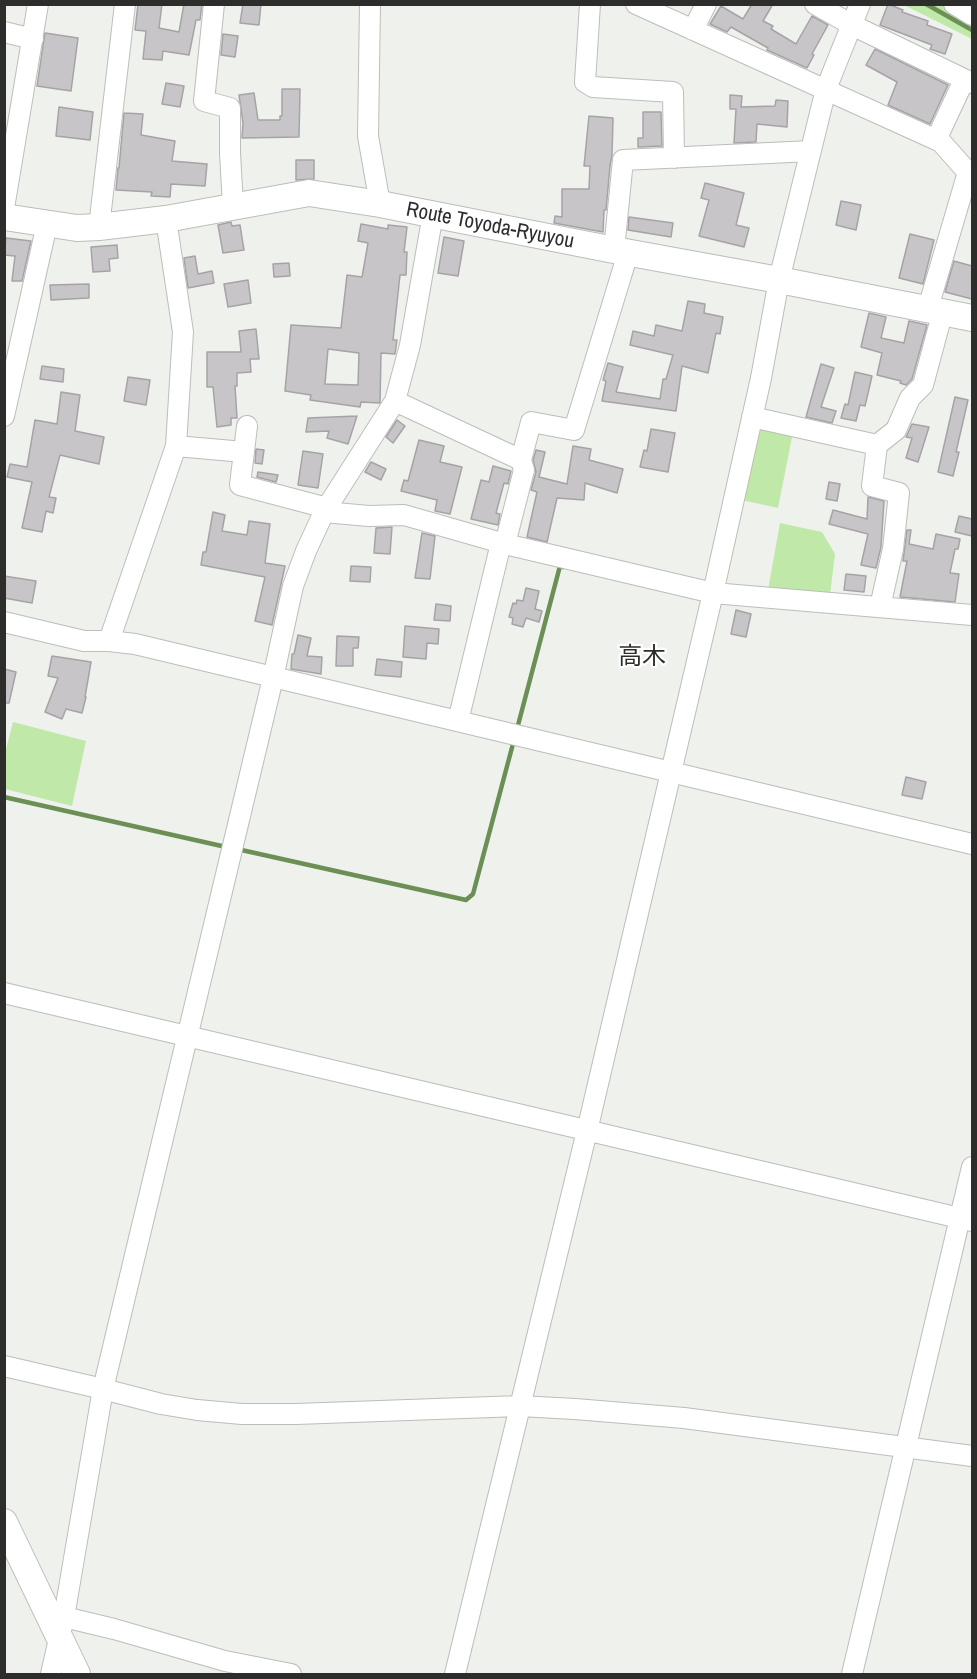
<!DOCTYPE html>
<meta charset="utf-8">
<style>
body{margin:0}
#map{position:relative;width:977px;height:1679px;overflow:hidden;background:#eef1ec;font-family:"Archivo Narrow",sans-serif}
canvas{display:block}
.frame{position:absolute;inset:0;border:6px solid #2d2e2c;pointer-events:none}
</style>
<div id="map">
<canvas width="977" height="1679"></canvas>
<div class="frame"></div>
</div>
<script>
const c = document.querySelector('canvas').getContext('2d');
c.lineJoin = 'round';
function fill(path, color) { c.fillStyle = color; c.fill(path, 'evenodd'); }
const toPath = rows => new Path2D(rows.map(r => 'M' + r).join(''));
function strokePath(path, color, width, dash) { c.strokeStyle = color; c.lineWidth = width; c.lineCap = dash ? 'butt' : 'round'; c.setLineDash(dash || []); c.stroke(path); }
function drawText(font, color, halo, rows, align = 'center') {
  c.font = font + ' "Archivo Narrow","Noto Sans JP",sans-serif'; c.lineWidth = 4.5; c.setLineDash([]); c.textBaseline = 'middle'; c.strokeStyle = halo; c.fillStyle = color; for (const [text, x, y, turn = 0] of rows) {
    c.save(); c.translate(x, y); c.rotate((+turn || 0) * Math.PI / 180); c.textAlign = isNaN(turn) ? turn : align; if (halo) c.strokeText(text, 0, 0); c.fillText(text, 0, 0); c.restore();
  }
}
fill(toPath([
 [904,5,954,5,972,15,972,39],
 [758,418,794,427,778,508,742,500],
 [780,523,822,532,835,554,830,595,768,590],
 [13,722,86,741,72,806,5,789,5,753]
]), '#c0e9a9');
strokePath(toPath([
 [926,4,972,30],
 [517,729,560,566,563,567],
 [4,797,226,847],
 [237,849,466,900,473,894,514,740]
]), '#6b8f55', 4.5);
const building = toPath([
 [138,4,162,4,159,28,179,32,184,4,202,4,200,20,196,20,189,55,163,51,162,60,143,59,146,31,135,30,138,4],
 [243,4,261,4,259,25,240,23,243,4],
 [752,4,773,4,763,21,773,26,771,29,796,44,812,16,828,25,812,54,814,55,807,68,767,50,768,48,731,27,727,32,710,24,721,6,743,19,752,4],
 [888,4,903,10,902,12,928,21,927,25,952,34,945,54,930,49,932,45,880,25,888,4],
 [45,33,78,38,71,91,37,86,45,33],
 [223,34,238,36,235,57,221,55,223,34],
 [875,49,948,85,930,124,888,105,897,82,866,65,875,49],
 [166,83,184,86,180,107,162,104,166,83],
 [282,89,300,89,299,137,242,138,243,123,239,95,254,93,258,120,280,120,280,116,282,116,282,89],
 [730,95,742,96,741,107,775,106,776,100,788,101,787,127,757,124,756,142,734,143,736,109,730,109,730,95],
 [59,107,93,112,90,140,56,136,59,107],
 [643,112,661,112,662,146,638,147,638,138,643,138,643,112],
 [124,113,143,114,141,135,175,141,172,161,207,164,205,186,171,184,170,197,151,196,152,192,116,190,118,168,119,168,124,113],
 [589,116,613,118,612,155,610,166,606,210,604,210,603,232,554,223,555,216,562,217,562,189,589,189,590,166,584,166,589,116],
 [296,160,314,160,314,179,296,180,296,160],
 [705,183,744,193,736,225,749,228,744,247,699,236,709,200,701,198,705,183],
 [841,201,861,205,856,230,836,225,841,201],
 [629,217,673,223,671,237,628,230,629,217],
 [231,222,232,226,240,225,244,250,223,253,218,225,231,222],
 [361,224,388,229,388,225,407,227,404,252,407,252,406,275,400,275,393,340,397,340,395,354,381,353,380,403,361,402,360,407,310,400,311,395,285,391,291,325,341,328,347,275,362,277,368,243,358,241,361,224],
 [328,349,359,353,358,385,325,384,328,349],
 [910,234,934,240,923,284,899,278,910,234],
 [444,237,464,241,458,276,438,273,444,237],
 [6,238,31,241,22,281,12,281,15,256,4,255,6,238],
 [117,245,118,258,109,259,110,271,93,272,91,247,117,245],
 [195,256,198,274,212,271,214,283,188,288,184,258,195,256],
 [954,261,972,266,972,299,945,292,954,261],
 [289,263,290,276,274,277,273,264,289,263],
 [248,280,251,303,228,307,224,284,248,280],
 [89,284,89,298,51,300,50,285,89,284],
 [688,301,705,304,704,313,723,317,720,334,716,333,708,373,682,366,676,411,602,401,606,381,603,380,608,363,623,367,616,392,660,399,663,379,666,379,673,355,630,345,633,331,654,336,656,325,682,331,688,301],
 [869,313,886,317,881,338,904,343,909,321,927,325,912,379,906,385,900,383,901,381,877,375,882,353,861,347,869,313],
 [256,329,259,359,250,359,251,372,237,373,237,386,235,386,237,418,231,418,231,425,217,427,213,387,207,387,207,352,241,352,239,331,256,329],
 [821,364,834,368,821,407,836,411,832,423,806,417,821,364],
 [42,366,64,369,63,382,40,379,42,366],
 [855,372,872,376,865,406,860,405,856,421,841,418,845,404,848,405,855,372],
 [128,377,150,380,146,405,124,401,128,377],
 [61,392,80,395,75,431,104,437,99,464,60,455,49,497,56,498,53,513,46,511,42,532,22,528,32,482,7,477,10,464,27,467,35,420,57,424,61,392],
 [955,397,968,400,956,452,959,452,953,476,938,472,955,397],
 [357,416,348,444,327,438,329,431,306,432,308,418,357,416],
 [397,420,405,426,393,443,386,437,397,420],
 [912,424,929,427,918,462,906,458,912,438,906,437,912,424],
 [651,429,675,433,668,472,640,467,644,450,647,451,651,429],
 [419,440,444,446,440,462,462,467,450,514,435,511,437,500,401,491,404,480,408,481,419,440],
 [573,446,591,449,589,460,623,469,617,493,585,483,584,500,557,498,547,542,527,537,537,492,531,490,536,472,533,460,536,450,545,452,539,477,567,484,573,446],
 [256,449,264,450,262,464,255,463,256,449],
 [303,451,323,454,318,488,298,485,303,451],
 [371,462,386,469,381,480,365,472,371,462],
 [493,466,511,471,508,484,504,483,496,513,500,514,498,525,471,519,481,480,489,482,493,466],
 [258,472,278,475,276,482,257,477,258,472],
 [829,482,840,484,837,501,826,499,829,482],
 [868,497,884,501,881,547,876,568,861,565,868,534,829,524,833,510,867,519,868,497],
 [213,512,225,515,222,531,247,535,249,521,270,524,265,563,285,566,272,625,255,621,265,577,201,565,203,552,206,552,213,512],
 [959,516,972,519,972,536,955,532,959,516],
 [392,527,390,554,374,553,376,528,392,527],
 [907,530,911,530,909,544,933,549,936,534,960,539,958,549,955,549,950,573,959,574,955,602,900,597,907,561,903,561,907,530],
 [422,533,435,536,430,579,415,578,422,533],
 [351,566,371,567,370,582,350,581,351,566],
 [846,574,866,576,864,592,844,590,846,574],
 [4,576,36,581,32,603,4,598,4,576],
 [526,588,539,591,535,609,542,611,539,622,526,618,523,627,512,624,513,618,509,617,513,603,516,604,517,600,523,601,526,588],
 [436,604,451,606,450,621,434,620,436,604],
 [736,610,751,614,746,637,731,634,736,610],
 [405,626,439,629,438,644,427,643,426,659,403,657,405,626],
 [298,635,311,638,307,656,322,657,321,674,291,669,292,654,294,654,298,635],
 [337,636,359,637,358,648,353,648,353,666,336,666,337,636],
 [52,656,91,662,85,697,86,697,82,713,66,709,62,719,45,712,58,678,48,676,52,656],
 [377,659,402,662,401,677,375,675,377,659],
 [4,669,16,672,9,703,4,703,4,669],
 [906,777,926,782,922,799,902,795,906,777]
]);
fill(building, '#c8c5c9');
strokePath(building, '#a6a3a7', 1.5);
const minor = toPath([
 [214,4,204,101,230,108,230,153,233,206],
 [370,4,368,136,380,204],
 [590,4,585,82,593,87,673,92,674,158],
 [636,4,941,142,972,177],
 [815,4,852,25,972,83],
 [954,4,972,15],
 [693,30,706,4],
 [4,32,33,39],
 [936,140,964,80],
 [4,208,38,4],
 [99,227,125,4],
 [614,250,623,160,811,151],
 [928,308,968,172],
 [395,401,521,460],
 [4,416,47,224],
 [752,417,877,445],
 [247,426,240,485,327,508],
 [176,446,244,452],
 [324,512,369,516,404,515,505,544,713,593,972,615],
 [505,544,524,470,521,460,531,422,574,430,628,253],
 [880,607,893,549,899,493,872,486,877,445,896,430,910,398,923,385,943,311],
 [4,622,84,641,109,641,135,644,972,844],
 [109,641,176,446,183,332,166,219],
 [458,721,501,543],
 [4,993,972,1221],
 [4,1366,103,1389,161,1404,197,1410,242,1414,296,1414,520,1406,575,1409,684,1418,972,1456],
 [64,1617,114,1629,225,1661,291,1674],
 [51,1674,64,1617,103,1389,273,678,293,586,306,551,324,512,395,401,410,345,433,214],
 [455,1674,587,1131,713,593,761,378,779,280,826,89,860,4],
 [852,1674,972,1167]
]);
const major = toPath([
 [4,217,77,228,99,227,166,219,309,193,380,204,614,250,779,280,972,318],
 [4,1522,77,1674]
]);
strokePath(minor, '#bbbeba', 22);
strokePath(major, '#bbbeba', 28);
strokePath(minor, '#fff', 20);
strokePath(major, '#fff', 26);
drawText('21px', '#2d2e2c', '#fff', [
 ["Route Toyoda-Ryuyou",490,226,11]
]);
drawText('24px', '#2d2e2c', '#fff', [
 ["高木",642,658]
]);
</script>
